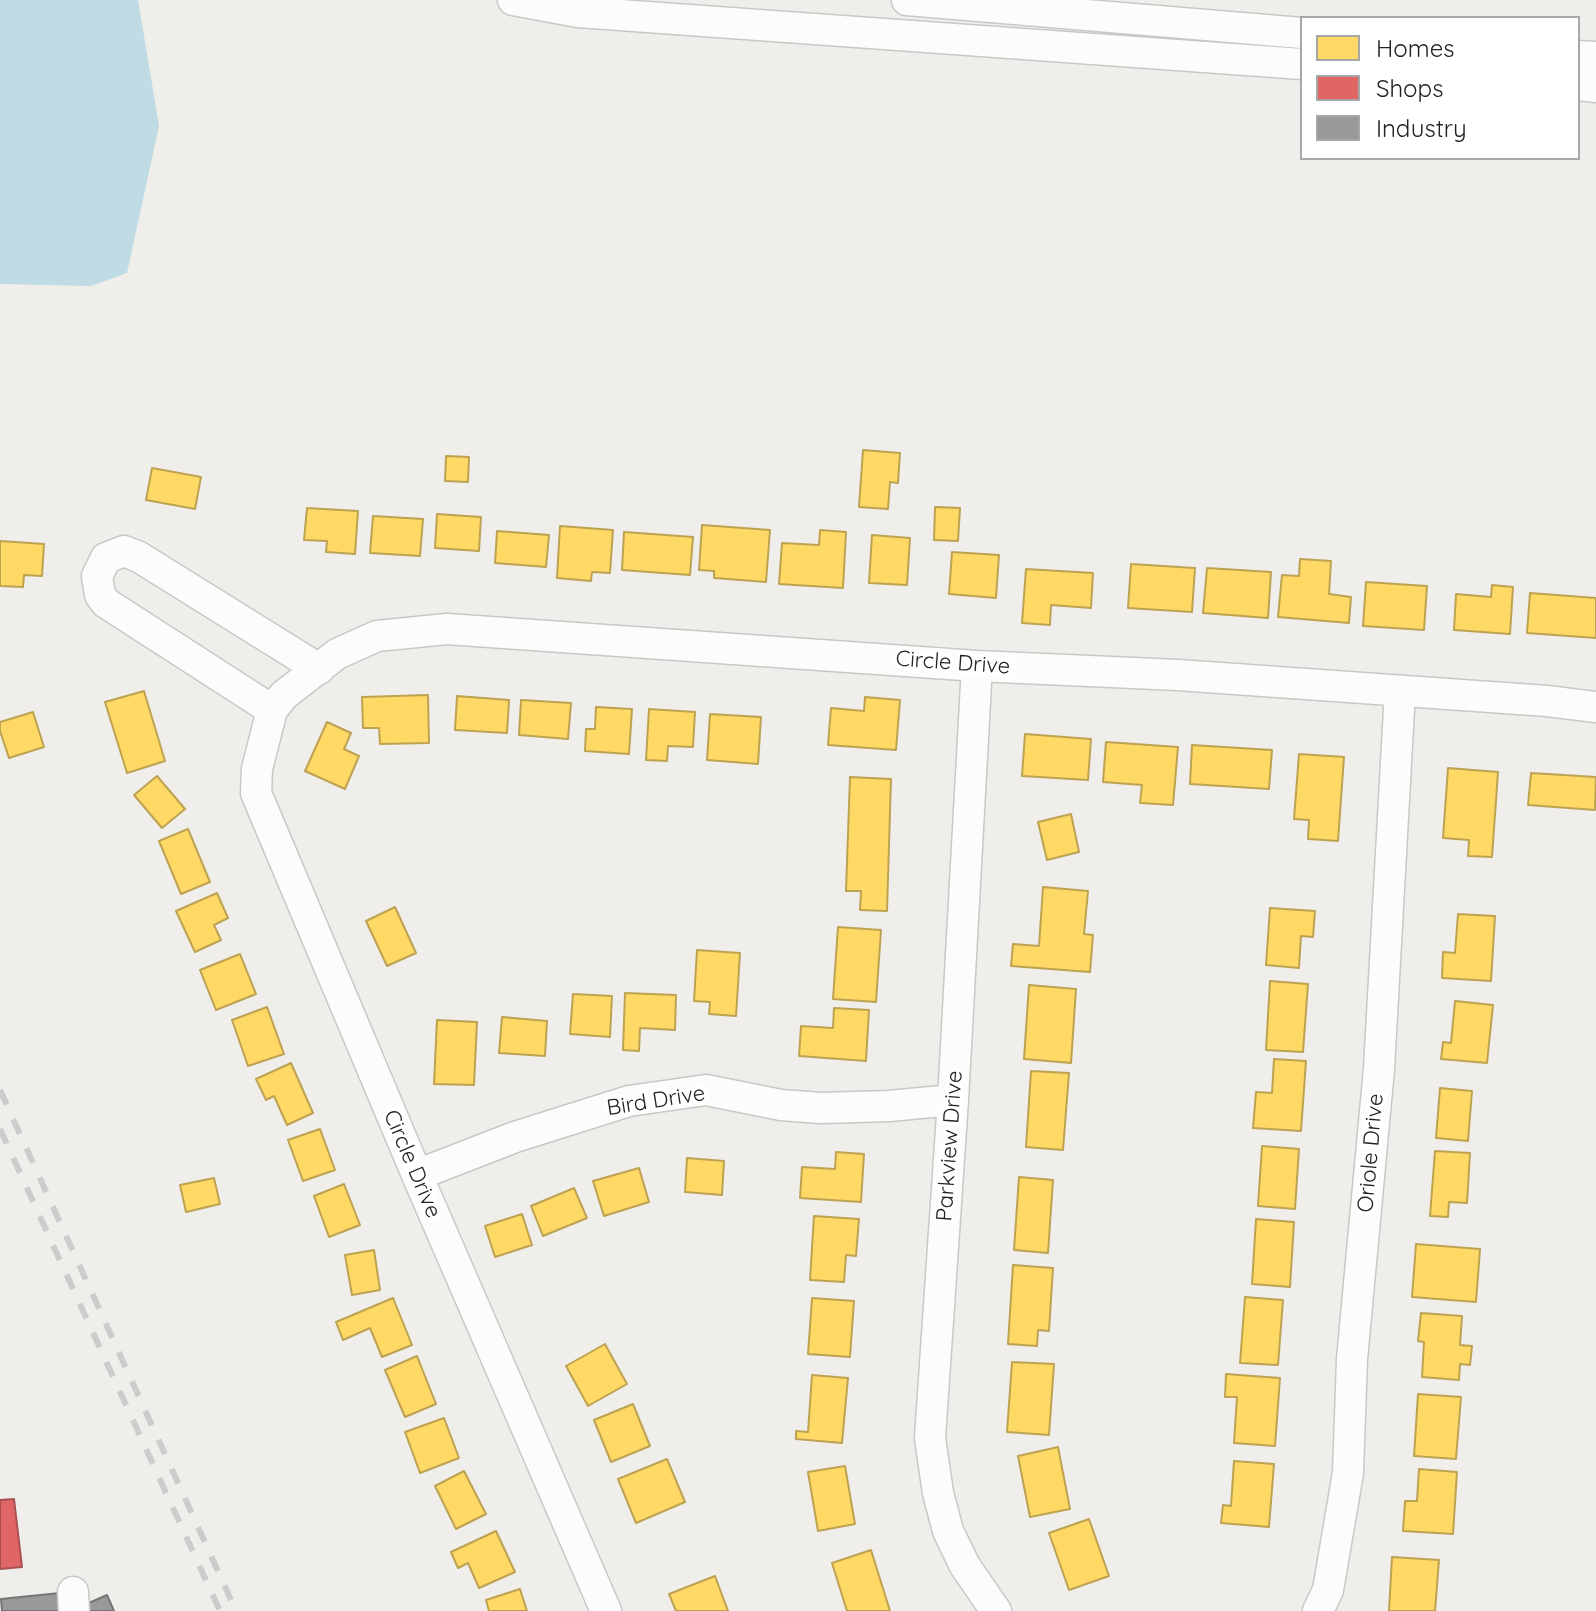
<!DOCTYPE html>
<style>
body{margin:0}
#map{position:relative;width:1596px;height:1611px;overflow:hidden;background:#f0eeeb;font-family:Quicksand,sans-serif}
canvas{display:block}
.legend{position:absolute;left:1300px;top:16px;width:280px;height:144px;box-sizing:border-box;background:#fff;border:2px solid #a7a7a7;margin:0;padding:10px 14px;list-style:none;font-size:24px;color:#222}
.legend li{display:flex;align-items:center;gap:16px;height:40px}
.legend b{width:40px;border:2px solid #a7a7a7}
</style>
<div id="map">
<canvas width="1596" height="1611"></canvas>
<ul class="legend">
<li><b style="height:22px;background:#ffd966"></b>Homes</li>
<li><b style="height:22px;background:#e06666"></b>Shops</li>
<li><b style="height:22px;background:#999"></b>Industry</li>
</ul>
</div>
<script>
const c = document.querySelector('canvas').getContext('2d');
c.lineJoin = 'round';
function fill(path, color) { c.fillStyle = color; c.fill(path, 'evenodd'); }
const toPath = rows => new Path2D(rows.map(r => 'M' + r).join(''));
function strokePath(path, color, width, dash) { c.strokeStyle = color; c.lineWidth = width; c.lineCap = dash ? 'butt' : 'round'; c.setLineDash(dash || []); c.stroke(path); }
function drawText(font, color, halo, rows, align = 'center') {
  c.font = font + ' Quicksand,sans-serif'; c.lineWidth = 8; c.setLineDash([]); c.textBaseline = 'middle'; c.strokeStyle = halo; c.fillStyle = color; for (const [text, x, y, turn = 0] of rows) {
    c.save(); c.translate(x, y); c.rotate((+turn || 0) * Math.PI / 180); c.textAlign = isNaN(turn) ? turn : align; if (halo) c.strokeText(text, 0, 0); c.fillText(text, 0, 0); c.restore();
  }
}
fill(toPath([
 [0,0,138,0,159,126,127,273,91,286,0,284]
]), '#bfdbe3');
const homes = toPath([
 [863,450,900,453,898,483,890,482,888,509,859,507,863,450],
 [446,456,469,457,468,482,445,481,446,456],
 [152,468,201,477,195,509,146,500,152,468],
 [935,507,960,508,958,541,934,540,935,507],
 [307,508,358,511,355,554,326,552,327,541,304,540,307,508],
 [437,514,481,517,479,551,435,548,437,514],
 [373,516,423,519,420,556,370,553,373,516],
 [702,525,770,530,766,582,714,578,714,571,699,570,702,525],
 [560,526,613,530,610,573,592,572,591,581,557,578,560,526],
 [820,530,846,532,843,588,779,584,782,543,819,545,820,530],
 [497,531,549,535,546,567,495,563,497,531],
 [624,532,693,537,690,575,622,570,624,532],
 [872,535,910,538,907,585,869,583,872,535],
 [0,541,44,544,42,576,24,575,23,587,0,586,0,541],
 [952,552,999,555,996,598,949,594,952,552],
 [1300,559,1331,561,1329,594,1351,597,1349,623,1278,617,1282,575,1299,576,1300,559],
 [1131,564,1195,568,1192,612,1128,608,1131,564],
 [1207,568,1271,572,1268,618,1203,613,1207,568],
 [1026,569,1093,573,1091,608,1051,605,1050,625,1022,623,1026,569],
 [1366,582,1427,586,1424,630,1363,626,1366,582],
 [1492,585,1513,587,1510,634,1454,630,1456,594,1491,597,1492,585],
 [1530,593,1596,598,1596,638,1527,633,1530,593],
 [144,691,165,761,127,773,105,702,144,691],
 [428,695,429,743,380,744,379,728,363,728,362,697,428,695],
 [457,696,509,700,507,733,455,730,457,696],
 [865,697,900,700,896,750,828,745,831,708,864,711,865,697],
 [521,700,571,703,568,739,519,735,521,700],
 [596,707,632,709,629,754,585,751,586,729,595,729,596,707],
 [649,709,695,712,693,747,668,746,667,761,646,760,649,709],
 [33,712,44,747,9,758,0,731,0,722,33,712],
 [710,714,761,717,758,764,707,760,710,714],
 [327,722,351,733,344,749,359,756,345,789,305,771,327,722],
 [1025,734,1091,739,1088,780,1022,776,1025,734],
 [1106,742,1178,747,1173,805,1140,803,1142,785,1103,782,1106,742],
 [1192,745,1272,750,1269,789,1190,784,1192,745],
 [1299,754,1344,757,1338,841,1308,839,1309,820,1294,819,1299,754],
 [1448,768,1498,772,1492,857,1468,856,1469,840,1443,838,1448,768],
 [1531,773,1596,777,1595,810,1528,805,1531,773],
 [157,776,185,809,162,828,134,795,157,776],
 [850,777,891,779,887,911,860,910,861,891,846,891,850,777],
 [1071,814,1079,852,1047,860,1038,822,1071,814],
 [188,829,210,882,181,894,159,841,188,829],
 [1043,887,1088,891,1084,934,1093,935,1090,972,1011,966,1013,944,1039,946,1043,887],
 [217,893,228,918,214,925,221,940,195,952,176,911,217,893],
 [395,907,416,953,387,966,366,921,395,907],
 [1270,908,1315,911,1313,937,1301,936,1299,968,1266,965,1270,908],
 [1458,914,1495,916,1491,981,1442,978,1443,952,1455,953,1458,914],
 [838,927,881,930,876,1002,833,999,838,927],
 [697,950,740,953,736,1016,709,1014,710,1002,694,1001,697,950],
 [240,954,256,994,216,1010,200,970,240,954],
 [1270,981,1308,984,1303,1052,1266,1050,1270,981],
 [1029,985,1076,989,1071,1063,1024,1059,1029,985],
 [625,993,676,995,675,1030,640,1028,639,1051,623,1050,625,993],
 [573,994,612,996,610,1037,570,1034,573,994],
 [1455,1001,1493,1005,1487,1063,1441,1059,1443,1042,1451,1043,1455,1001],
 [267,1007,284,1054,248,1066,232,1020,267,1007],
 [834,1008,869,1010,866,1061,799,1056,801,1026,833,1028,834,1008],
 [502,1017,547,1021,545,1056,499,1053,502,1017],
 [437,1020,477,1022,474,1085,434,1084,437,1020],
 [1274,1059,1306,1061,1301,1131,1253,1128,1256,1092,1272,1093,1274,1059],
 [291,1063,313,1113,287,1125,274,1096,266,1100,256,1079,291,1063],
 [1031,1071,1069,1073,1063,1150,1026,1147,1031,1071],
 [1440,1088,1472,1091,1468,1141,1436,1138,1440,1088],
 [320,1129,335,1170,303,1181,288,1140,320,1129],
 [1262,1146,1299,1149,1295,1209,1258,1206,1262,1146],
 [1435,1151,1470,1153,1467,1203,1449,1202,1448,1217,1430,1216,1435,1151],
 [836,1152,864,1154,861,1202,800,1198,802,1167,835,1169,836,1152],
 [687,1158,724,1161,722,1195,685,1192,687,1158],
 [639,1168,649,1202,604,1216,593,1181,639,1168],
 [1019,1177,1053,1180,1048,1253,1014,1250,1019,1177],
 [214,1178,220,1204,186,1212,180,1185,214,1178],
 [344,1184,360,1225,329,1237,314,1196,344,1184],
 [574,1188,587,1218,543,1236,531,1206,574,1188],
 [522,1214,532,1245,495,1257,485,1226,522,1214],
 [814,1216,859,1219,856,1256,846,1255,844,1282,810,1280,814,1216],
 [1256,1219,1294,1222,1290,1287,1252,1284,1256,1219],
 [1416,1244,1480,1249,1476,1302,1412,1297,1416,1244],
 [374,1250,380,1290,352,1295,345,1255,374,1250],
 [1013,1265,1053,1268,1049,1331,1038,1330,1037,1346,1008,1344,1013,1265],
 [1245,1297,1283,1300,1278,1365,1240,1363,1245,1297],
 [393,1298,412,1345,382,1357,370,1328,343,1340,336,1322,393,1298],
 [812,1298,854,1301,850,1357,808,1354,812,1298],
 [1421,1313,1462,1316,1460,1345,1472,1346,1470,1365,1460,1364,1459,1380,1422,1377,1424,1342,1418,1341,1421,1313],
 [605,1344,627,1384,588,1406,566,1366,605,1344],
 [417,1356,436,1404,405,1417,385,1370,417,1356],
 [1012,1362,1054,1364,1049,1435,1007,1432,1012,1362],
 [1226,1374,1280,1378,1275,1446,1234,1443,1237,1397,1225,1397,1226,1374],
 [812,1375,848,1378,842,1443,796,1439,796,1431,808,1432,812,1375],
 [1418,1394,1461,1397,1456,1459,1414,1456,1418,1394],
 [633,1404,650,1446,611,1462,594,1420,633,1404],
 [444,1418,459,1458,420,1473,405,1432,444,1418],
 [1058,1447,1070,1509,1030,1517,1018,1456,1058,1447],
 [667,1459,685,1502,636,1523,618,1479,667,1459],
 [1234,1461,1274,1464,1269,1527,1221,1523,1223,1505,1231,1506,1234,1461],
 [845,1466,855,1524,818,1531,808,1472,845,1466],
 [1419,1469,1457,1472,1453,1534,1403,1531,1405,1501,1417,1501,1419,1469],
 [464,1471,486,1514,456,1529,435,1486,464,1471],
 [1089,1519,1109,1576,1069,1590,1049,1533,1089,1519],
 [496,1531,515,1572,479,1588,468,1563,458,1568,451,1552,496,1531],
 [871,1550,890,1611,847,1611,832,1563,871,1550],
 [1392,1557,1439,1560,1435,1611,1389,1611,1392,1557],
 [715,1576,728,1611,676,1611,669,1594,715,1576],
 [520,1589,527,1611,489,1611,486,1600,520,1589]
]);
fill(homes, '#ffd966');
strokePath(homes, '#bda252', 2);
const shops = toPath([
 [14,1499,22,1567,0,1569,0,1500,14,1499]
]);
fill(shops, '#e06666');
strokePath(shops, '#a75252', 2);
const industry = toPath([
 [60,1593,62,1611,2,1611,1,1599,60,1593],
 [107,1595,114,1611,84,1611,82,1606,107,1595]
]);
fill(industry, '#999');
strokePath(industry, '#757575', 2);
const minor = toPath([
 [513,0,578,12,1302,64],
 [907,0,1302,33],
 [1578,56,1596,57],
 [1578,85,1596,87],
 [977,666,953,1100,930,1438,938,1493,948,1531,965,1566,996,1611],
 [272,710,106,603,100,595,97,576,106,558,124,551,139,557,319,669],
 [417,1175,515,1137,629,1101,706,1090,781,1105,821,1108,889,1106,953,1100],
 [73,1592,74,1611],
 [606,1611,417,1175,256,793,257,769,272,710,284,695,337,654,377,636,447,629,977,666,1178,675,1547,701,1596,707],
 [1318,1611,1328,1590,1348,1473,1352,1359,1379,1069,1400,691]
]);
strokePath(minor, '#c9c8c7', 33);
strokePath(minor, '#fdfcfc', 30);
strokePath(toPath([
 [0,1090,236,1611],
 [0,1129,220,1611]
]), '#ccc', 6, [16, 16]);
drawText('22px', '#222', '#fff', [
 ["Circle Drive",953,663,4],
 ["Bird Drive",656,1101,-9],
 ["Parkview Drive",950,1146,-86],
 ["Oriole Drive",1371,1153,-85],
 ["Circle Drive",412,1164,67]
]);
</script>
